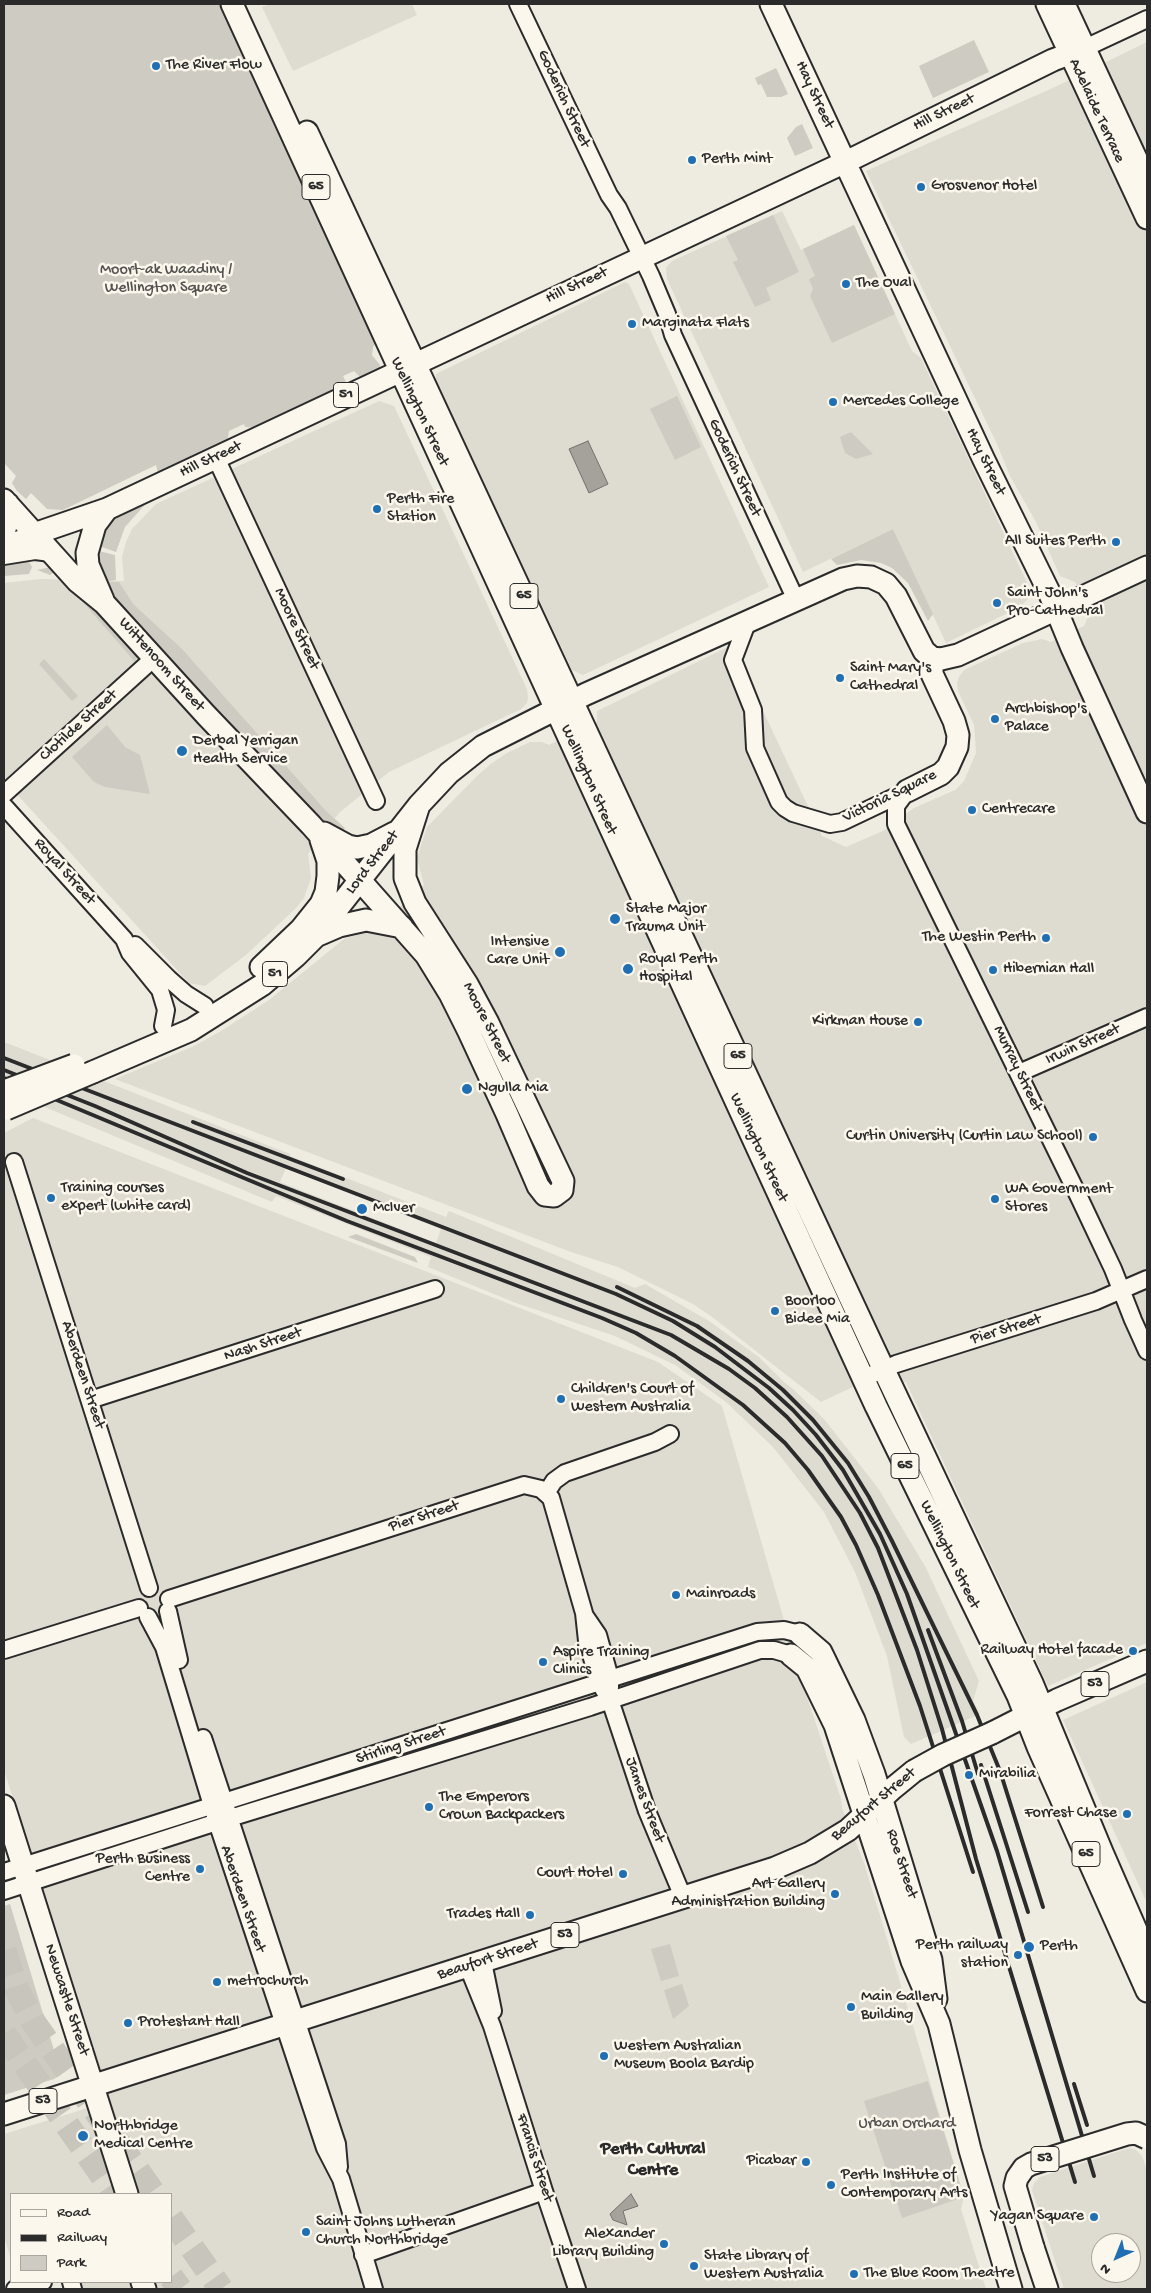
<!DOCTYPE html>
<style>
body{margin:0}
#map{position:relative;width:1151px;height:2293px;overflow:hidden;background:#eeebe0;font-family:"Gochi Hand",sans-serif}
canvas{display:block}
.frame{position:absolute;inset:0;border:5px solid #2b2b2b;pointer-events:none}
.legend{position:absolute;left:10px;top:2193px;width:162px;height:90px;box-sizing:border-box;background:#fbf7ec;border:1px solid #a8a59f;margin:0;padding:6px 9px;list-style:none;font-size:15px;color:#2b2b2b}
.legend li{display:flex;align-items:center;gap:10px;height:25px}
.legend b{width:25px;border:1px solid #a8a59f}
.north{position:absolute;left:1091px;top:2233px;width:50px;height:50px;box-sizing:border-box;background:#fbf7ec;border:1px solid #a8a59f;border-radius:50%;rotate:224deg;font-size:14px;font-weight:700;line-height:20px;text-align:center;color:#2b2b2b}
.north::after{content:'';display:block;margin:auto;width:18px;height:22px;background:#1f6fb2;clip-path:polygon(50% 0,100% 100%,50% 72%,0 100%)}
</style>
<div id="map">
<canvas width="1151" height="2293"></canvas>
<div class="frame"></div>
<ul class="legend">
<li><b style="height:6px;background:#fbf7ec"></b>Road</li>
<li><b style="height:6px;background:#2b2b2b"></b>Railway</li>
<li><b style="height:14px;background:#cecbc2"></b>Park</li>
</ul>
<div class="north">N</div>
</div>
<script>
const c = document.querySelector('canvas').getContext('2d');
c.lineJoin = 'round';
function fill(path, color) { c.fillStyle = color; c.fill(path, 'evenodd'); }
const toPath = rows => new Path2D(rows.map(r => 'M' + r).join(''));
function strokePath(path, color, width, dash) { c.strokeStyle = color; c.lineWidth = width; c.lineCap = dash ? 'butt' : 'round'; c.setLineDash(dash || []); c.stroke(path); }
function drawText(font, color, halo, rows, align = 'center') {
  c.font = font + ' "Gochi Hand",sans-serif'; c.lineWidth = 5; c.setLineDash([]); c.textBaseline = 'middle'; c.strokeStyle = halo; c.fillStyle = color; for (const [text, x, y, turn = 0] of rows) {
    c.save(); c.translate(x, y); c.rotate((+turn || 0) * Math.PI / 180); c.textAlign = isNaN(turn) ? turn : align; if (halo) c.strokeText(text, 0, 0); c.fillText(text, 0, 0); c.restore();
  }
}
fill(toPath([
 [270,4,412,4,417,15,293,71,262,7],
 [1147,42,1147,1643,1048,1686,906,1382,859,1384,821,1402,711,1316,693,1304,618,1267,571,1252,115,1079,194,1046,221,1031,269,1000,344,939,374,930,424,885,417,858,427,827,478,775,492,763,507,753,530,742,542,742,549,745,597,722,597,711,732,645,822,836,846,847,883,831,914,808,955,790,964,781,976,753,975,737,974,725,958,691,957,683,959,677,964,670,1023,643,1042,639,1051,642,1084,626,1090,612,1075,582,1060,576,1036,522,1010,476,997,444,866,171,1055,87],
 [782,211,801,250,854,225,912,351,921,358,1029,587,1028,599,1020,607,946,643,893,529,803,572,667,279,666,268,672,261],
 [625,282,629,284,769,587,583,675,572,670,436,380,436,374],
 [379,401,394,406,527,689,528,698,527,703,521,709,389,772,339,813,308,854,311,878,304,898,296,908,246,955,205,986,189,983,4,780,4,583,41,579,124,581,122,557,126,542,132,529,156,504],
 [4,1042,290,1154,290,1156,446,1217,449,1211,635,1288,645,1284,709,1321,760,1358,783,1381,793,1389,824,1419,878,1488,925,1566,979,1681,973,1701,980,1714,911,1744,904,1737,887,1656,855,1572,824,1512,773,1447,726,1402,675,1365,615,1336,516,1303,428,1267,431,1257,276,1196,272,1202,4,1090],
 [286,1168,441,1229,436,1243,280,1182],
 [33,1118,658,1362,722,1406,801,1679,841,1799,842,1808,864,1863,882,1922,964,2197,961,2209,986,2289,73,2289,71,2282,171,2282,171,2194,11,2194,11,2260,4,2236,4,2134,110,2101,4,1770,4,1133],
 [1147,1682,1147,1903,1063,1720],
 [1129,2148,1136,2150,1142,2156,1147,2170,1147,2289,1064,2289,1032,2190,1034,2183,1040,2177],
 [1101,2243,1131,2243,1131,2273,1101,2273]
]), '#dedbd1');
fill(toPath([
 [4,4,230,4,244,42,238,45,245,59,252,64,273,106,267,109,275,127,303,166,299,179,309,180,379,337,373,347,372,355,380,365,379,374,364,381,354,371,343,376,346,382,339,392,262,428,245,427,244,424,229,431,227,444,158,473,156,465,63,510,47,509,31,493,26,499,17,491,12,483,16,476,4,463],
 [974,40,989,72,933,98,919,66],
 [776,68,788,94,781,97,767,97,761,84,758,85,755,78],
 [802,124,813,148,795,156,787,138,796,127],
 [773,215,799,272,766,288,771,300,755,307,733,262,738,260,726,236],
 [854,225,895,314,832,343,810,296,813,289,809,279,815,276,803,249],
 [677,396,701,447,675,460,650,409],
 [851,432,873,454,856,459,845,453,840,437],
 [150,499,125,527,116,552,99,546,100,533,115,516],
 [893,529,933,614,928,621,908,583,892,568,881,563,861,560,837,565,831,559],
 [99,551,115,555,116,580,104,582,119,582,133,604,182,649,326,811,345,828,341,833,313,812,275,774,114,600,103,582,96,554,99,554],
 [27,558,32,567,29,574,4,576,4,560],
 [55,566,78,588,138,657,135,662,56,571,50,575,37,570],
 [44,659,78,696,72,701,39,664],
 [107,725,125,747,140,755,150,794,105,787,94,782,72,757],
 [356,1234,415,1257,418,1263,348,1237],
 [10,1904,57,2060,58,2071,57,2077,54,2079,4,2095,4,1906],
 [670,1944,679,1976,661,1981,651,1949],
 [682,1984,689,2006,673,2019,664,1990],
 [928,2081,964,2197,902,2218,864,2101]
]), '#cecbc2');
const water = toPath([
 [588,441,608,484,589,493,569,449,588,441],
 [631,2194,638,2206,623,2211,627,2225,613,2220,610,2214,631,2194]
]);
fill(water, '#a4a29a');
strokePath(water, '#74726e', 1);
strokePath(toPath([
 [4,1951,17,1990,34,2023,154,2194],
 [4,2034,115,2194],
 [171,2218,221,2289],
 [171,2277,180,2289]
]), '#c7c5bc', 25, [25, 12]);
const minor = toPath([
 [518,4,609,195,618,208,651,276,667,314,673,335,796,600],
 [1085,48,1147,19],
 [216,458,376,801],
 [4,544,34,534],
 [4,556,35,551,51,553],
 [747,623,733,660,753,710,755,748,779,802,785,808,793,813,830,824,842,822,905,792],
 [907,791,896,806,896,824,1078,1195,1113,1269,1133,1320,1147,1351],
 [4,794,154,658],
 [4,806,124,939,130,953,160,990,166,1010,163,1026],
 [135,945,169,979,186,994,205,1006],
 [1019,1073,1147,1017],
 [14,1162,149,1588],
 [864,1378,896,1364,1096,1301,1147,1279],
 [90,1400,435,1289],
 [547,1492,554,1481,565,1473,655,1442,670,1434],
 [169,1599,524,1485,541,1489,551,1498,584,1613,587,1641,599,1682,610,1700,647,1811,683,1897],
 [168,1611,179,1660],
 [585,1616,598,1635,610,1678,610,1688],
 [148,1617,164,1647,217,1822,325,2148,341,2179,374,2289],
 [4,1650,139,1608],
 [203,1738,337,2144,339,2167],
 [4,1872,757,1632,784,1630,800,1634],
 [4,1891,217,1822,590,1707,760,1650,774,1650,791,1655],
 [483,1962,493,2011],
 [468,1967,492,2026,544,2191,577,2289],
 [363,2255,544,2191],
 [71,2282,73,2289],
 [15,2289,43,2282]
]);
const major = toPath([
 [232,4,876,1406,1018,1696,1038,1747,1147,1991],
 [771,4,984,460,1049,592,1072,648,1147,812],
 [1047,4,1147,218],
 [1064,4,1147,182],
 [307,132,874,1349,1032,1683,1102,1852,1147,1955],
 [4,500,77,581,104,603,206,715,311,825,426,955,450,994,469,1032,507,1114,538,1186,545,1195,554,1196,562,1190,563,1181,488,1023,467,984,415,903,405,878,405,849,419,805],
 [4,533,8,518,8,504],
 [34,534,107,509,856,157,1053,60,1085,48],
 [103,600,88,565,87,553,95,525,107,509],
 [907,791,941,774,948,767,957,747,958,735,954,721,932,674,932,658],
 [324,833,348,846,357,848,371,845,394,833],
 [318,935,339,926,366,920,402,927],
 [261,967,301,929,321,904,326,892,328,876,328,861,321,840],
 [93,1072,191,1030,262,985,296,956,315,937,419,805,449,773,483,746,586,694,843,579,857,576,871,577,886,584,896,596,924,651,932,658,941,659,958,655,1147,567],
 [800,1634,821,1652,854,1720,874,1774,931,1960,936,1999],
 [791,1655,807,1668,835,1725,912,1961,939,2024,970,2150,1011,2289],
 [992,1733,1057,1700,1147,1661],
 [4,1806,127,2194],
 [4,2114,775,1868,810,1853,848,1830,892,1789,914,1771],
 [1033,2247,1047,2289],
 [142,2282,145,2289]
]);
strokePath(minor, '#2b2b2b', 20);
strokePath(major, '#2b2b2b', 25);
strokePath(minor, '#fbf7ec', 16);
strokePath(major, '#fbf7ec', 21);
strokePath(toPath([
 [4,1058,616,1294,673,1321,715,1347,769,1388,793,1410,816,1435,843,1470,880,1534,907,1594,997,1851,1094,2176],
 [4,1070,95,1106,247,1173,671,1335,729,1369,755,1388,787,1417,822,1456,860,1513,878,1548,917,1650,942,1729,976,1859,1075,2182],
 [4,1078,347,1221,602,1318,636,1333,675,1356,743,1405,785,1443,808,1470,841,1517,856,1545,878,1595,920,1706,973,1872],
 [193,1122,343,1179],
 [617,1287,697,1326,748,1361,783,1390,813,1420,848,1463,869,1497,892,1541,977,1715,1000,1771,1043,1907],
 [928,1630,962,1721,978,1774],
 [981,1765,1028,1912],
 [1074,2084,1087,2125]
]), '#2b2b2b', 4);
const majorBridge = toPath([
 [4,1091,74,1065],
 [6,1109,93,1072],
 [914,1771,943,1755,992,1733],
 [1033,2247,1015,2186,1017,2178,1024,2168,1031,2164,1127,2134,1136,2133,1147,2138]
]);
strokePath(majorBridge, '#2b2b2b', 25, []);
strokePath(majorBridge, '#fbf7ec', 21);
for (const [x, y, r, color] of [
 [156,66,5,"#1f6fb2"],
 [692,160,5,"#1f6fb2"],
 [921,187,5,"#1f6fb2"],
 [846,284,5,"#1f6fb2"],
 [632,324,5,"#1f6fb2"],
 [833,402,5,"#1f6fb2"],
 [377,509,5,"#1f6fb2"],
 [1116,542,5,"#1f6fb2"],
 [997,603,5,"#1f6fb2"],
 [840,678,5,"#1f6fb2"],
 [995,719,5,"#1f6fb2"],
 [182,751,6,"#1f6fb2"],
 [972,810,5,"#1f6fb2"],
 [615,919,6,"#1f6fb2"],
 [1046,938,5,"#1f6fb2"],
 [560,952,6,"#1f6fb2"],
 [628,969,6,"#1f6fb2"],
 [993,970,5,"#1f6fb2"],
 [918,1022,5,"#1f6fb2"],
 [467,1089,6,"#1f6fb2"],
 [1093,1137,5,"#1f6fb2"],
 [51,1198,5,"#1f6fb2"],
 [995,1199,5,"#1f6fb2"],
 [362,1209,6,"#1f6fb2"],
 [775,1311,5,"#1f6fb2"],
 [561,1399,5,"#1f6fb2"],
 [676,1595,5,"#1f6fb2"],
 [1133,1651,5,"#1f6fb2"],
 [543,1662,5,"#1f6fb2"],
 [969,1775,5,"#1f6fb2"],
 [429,1807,5,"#1f6fb2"],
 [1127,1814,5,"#1f6fb2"],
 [200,1869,5,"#1f6fb2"],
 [623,1874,5,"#1f6fb2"],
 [835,1894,5,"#1f6fb2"],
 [530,1915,5,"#1f6fb2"],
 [1029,1947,6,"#1f6fb2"],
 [1018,1955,5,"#1f6fb2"],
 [217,1982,5,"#1f6fb2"],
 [851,2007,5,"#1f6fb2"],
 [128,2023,5,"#1f6fb2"],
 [604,2056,5,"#1f6fb2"],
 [83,2136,6,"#1f6fb2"],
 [806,2162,5,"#1f6fb2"],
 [831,2185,5,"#1f6fb2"],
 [1094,2217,5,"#1f6fb2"],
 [306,2232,5,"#1f6fb2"],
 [664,2244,5,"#1f6fb2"],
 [694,2266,5,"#1f6fb2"],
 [854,2274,5,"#1f6fb2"]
]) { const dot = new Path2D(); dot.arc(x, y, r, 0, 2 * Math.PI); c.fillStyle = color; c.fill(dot); strokePath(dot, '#fbf7ec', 2); }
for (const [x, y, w] of [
 [316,187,28],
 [346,395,25],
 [524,596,28],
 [275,974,25],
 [738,1056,28],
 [905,1466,28],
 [1095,1684,28],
 [1086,1854,28],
 [565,1935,28],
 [43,2101,28],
 [1045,2159,28]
]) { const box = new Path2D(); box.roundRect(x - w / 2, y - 12.5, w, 25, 4); c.fillStyle = '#fbf7ec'; c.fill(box); strokePath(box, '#2b2b2b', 1); }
drawText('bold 15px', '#2b2b2b', null, [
 ["65",316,187],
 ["51",346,395],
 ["65",524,596],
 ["51",275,974],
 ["65",738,1056],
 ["65",905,1466],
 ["53",1095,1684],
 ["65",1086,1854],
 ["53",565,1935],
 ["53",43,2101],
 ["53",1045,2159]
]);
drawText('16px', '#2b2b2b', '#fbf7ec', [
 ["The River Flow",166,66],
 ["Perth Mint",702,160],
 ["Grosvenor Hotel",931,187],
 ["The Oval",856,284],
 ["Marginata Flats",642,324],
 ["Mercedes College",843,402],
 ["Perth Fire",387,500],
 ["Station",387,518],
 ["All Suites Perth",1106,542,"right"],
 ["Saint John's",1007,594],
 ["Pro-Cathedral",1007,612],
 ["Saint Mary's",850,669],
 ["Cathedral",850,687],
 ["Archbishop's",1005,710],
 ["Palace",1005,728],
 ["Derbal Yerrigan",193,742],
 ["Health Service",193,760],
 ["Centrecare",982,810],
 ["State Major",626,910],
 ["Trauma Unit",626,928],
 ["The Westin Perth",1036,938,"right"],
 ["Intensive",549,943,"right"],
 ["Care Unit",549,961,"right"],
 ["Royal Perth",639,960],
 ["Hospital",639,978],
 ["Hibernian Hall",1003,970],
 ["Kirkman House",908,1022,"right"],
 ["Ngulla Mia",478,1089],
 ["Curtin University (Curtin Law School)",1083,1137,"right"],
 ["Training courses",61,1189],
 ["expert (white card)",61,1207],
 ["WA Government",1005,1190],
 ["Stores",1005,1208],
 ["McIver",373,1209],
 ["Boorloo",785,1302],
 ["Bidee Mia",785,1320],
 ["Children's Court of",571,1390],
 ["Western Australia",571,1408],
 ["Mainroads",686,1595],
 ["Railway Hotel facade",1123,1651,"right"],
 ["Aspire Training",553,1653],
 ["Clinics",553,1671],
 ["Mirabilia",979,1775],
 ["The Emperors",439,1798],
 ["Crown Backpackers",439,1816],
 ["Forrest Chase",1117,1814,"right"],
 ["Perth Business",190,1860,"right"],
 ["Centre",190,1878,"right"],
 ["Court Hotel",613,1874,"right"],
 ["Art Gallery",825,1885,"right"],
 ["Administration Building",825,1903,"right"],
 ["Trades Hall",520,1915,"right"],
 ["Perth railway",1008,1946,"right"],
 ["station",1008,1964,"right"],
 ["Perth",1040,1947],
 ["metrochurch",227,1982],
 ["Main Gallery",861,1998],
 ["Building",861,2016],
 ["Protestant Hall",138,2023],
 ["Western Australian",614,2047],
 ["Museum Boola Bardip",614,2065],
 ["Northbridge",94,2127],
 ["Medical Centre",94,2145],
 ["Picabar",796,2162,"right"],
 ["Perth Institute of",841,2176],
 ["Contemporary Arts",841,2194],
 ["Yagan Square",1084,2217,"right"],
 ["Saint Johns Lutheran",316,2223],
 ["Church Northbridge",316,2241],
 ["Alexander",654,2235,"right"],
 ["Library Building",654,2253,"right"],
 ["State Library of",704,2257],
 ["Western Australia",704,2275],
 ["The Blue Room Theatre",864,2274]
], 'left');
drawText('16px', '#2b2b2b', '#fbf7ec', [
 ["Hay Street",814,95,65],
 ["Goderich Street",563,99,65],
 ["Adelaide Terrace",1096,111,65],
 ["Hill Street",944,113,-26],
 ["Hill Street",577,286,-25],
 ["Wellington Street",419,412,65],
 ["Hill Street",211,460,-25],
 ["Hay Street",985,462,64],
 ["Goderich Street",734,468,65],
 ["Moore Street",296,629,65],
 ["Wittenoom Street",161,665,48],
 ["Clotilde Street",79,726,-42],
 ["Wellington Street",588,780,66],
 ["Victoria Square",890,797,-26],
 ["Lord Street",373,863,-52],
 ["Royal Street",64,872,48],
 ["Moore Street",486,1023,63],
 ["Irwin Street",1083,1045,-24],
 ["Murray Street",1017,1069,64],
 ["Wellington Street",758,1148,65],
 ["Pier Street",1006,1330,-17],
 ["Nash Street",263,1345,-18],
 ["Aberdeen Street",82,1375,72],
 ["Pier Street",424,1517,-18],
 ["Wellington Street",949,1555,64],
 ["Stirling Street",401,1746,-18],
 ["James Street",644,1800,70],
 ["Beaufort Street",874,1805,-40],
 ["Roe Street",901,1864,72],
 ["Aberdeen Street",242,1899,71],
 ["Beaufort Street",488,1960,-18],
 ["Newcastle Street",66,2000,72],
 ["Francis Street",534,2158,72]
]);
drawText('16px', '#545351', '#fbf7ec', [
 ["Moort-ak Waadiny /",166,271],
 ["Wellington Square",166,289],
 ["Urban Orchard",907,2125]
]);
drawText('bold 18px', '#2b2b2b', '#fbf7ec', [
 ["Perth Cultural",653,2150],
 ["Centre",653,2171]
]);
</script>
